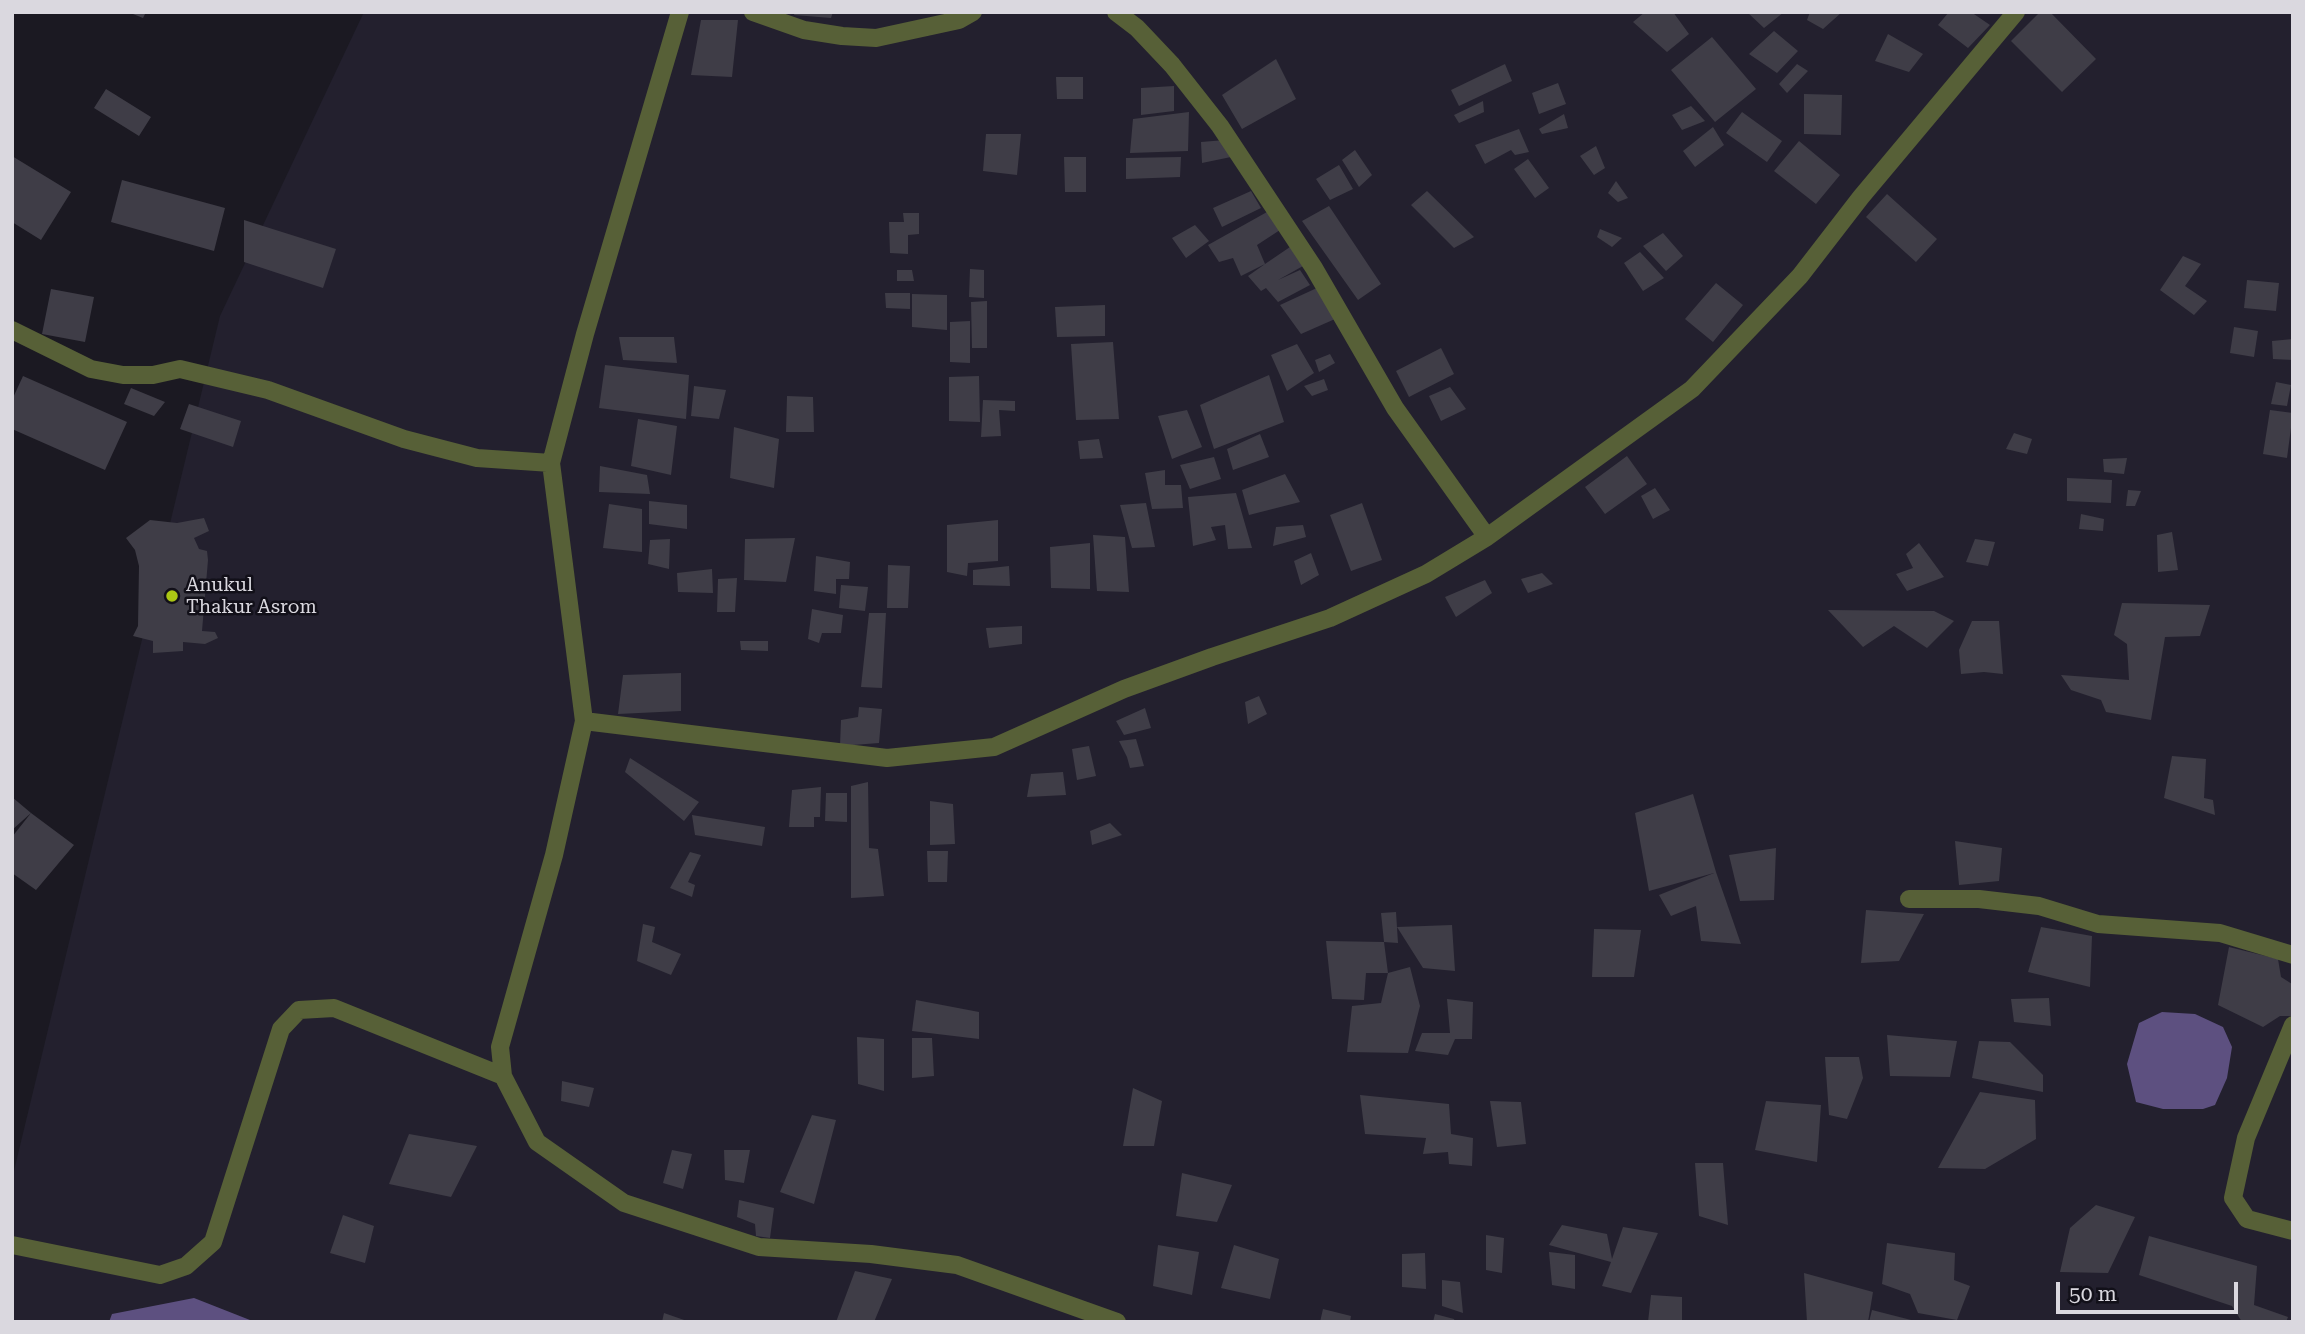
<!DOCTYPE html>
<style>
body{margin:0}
#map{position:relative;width:2305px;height:1334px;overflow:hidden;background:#1b1922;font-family:"Roboto Serif",serif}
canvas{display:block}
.frame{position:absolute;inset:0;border:14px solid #dad8df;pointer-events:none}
.scale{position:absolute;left:2056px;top:1282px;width:182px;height:32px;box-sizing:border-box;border:4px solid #dad8df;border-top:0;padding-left:9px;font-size:21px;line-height:24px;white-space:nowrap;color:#dad8df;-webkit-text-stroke:5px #121019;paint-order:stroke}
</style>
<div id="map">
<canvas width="2305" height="1334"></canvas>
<div class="frame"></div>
<div class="scale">50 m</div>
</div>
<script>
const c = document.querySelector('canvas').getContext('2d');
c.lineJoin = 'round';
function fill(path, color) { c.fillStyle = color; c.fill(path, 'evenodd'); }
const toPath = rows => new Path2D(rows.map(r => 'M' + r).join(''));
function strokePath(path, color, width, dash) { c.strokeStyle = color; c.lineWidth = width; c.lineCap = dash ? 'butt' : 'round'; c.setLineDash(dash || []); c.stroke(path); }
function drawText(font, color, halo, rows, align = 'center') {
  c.font = font + ' "Roboto Serif",serif'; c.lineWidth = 5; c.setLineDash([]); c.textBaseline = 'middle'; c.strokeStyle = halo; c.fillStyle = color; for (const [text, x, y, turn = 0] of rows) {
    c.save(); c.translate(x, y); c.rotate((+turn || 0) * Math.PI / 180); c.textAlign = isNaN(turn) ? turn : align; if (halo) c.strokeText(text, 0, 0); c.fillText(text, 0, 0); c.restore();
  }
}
fill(toPath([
 [364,12,2293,12,2293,1322,12,1322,12,1179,220,316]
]), '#23202e');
fill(toPath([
 [2162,1012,2195,1014,2223,1027,2232,1047,2227,1078,2215,1105,2203,1109,2163,1109,2136,1102,2127,1064,2139,1023],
 [194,1298,255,1322,109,1322,112,1314]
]), '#5d5080');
fill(toPath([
 [128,12,146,12,143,18],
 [795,12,833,12,831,18,794,15],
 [1645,12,1673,12,1689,34,1667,52,1633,22],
 [1747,12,1784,12,1764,28],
 [1810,12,1842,12,1823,29,1807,20],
 [1949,12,1971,12,1990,25,1968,48,1938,25],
 [2040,12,2050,12,2096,59,2062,92,2011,41],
 [701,20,738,20,732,77,691,75],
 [1774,31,1798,51,1777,73,1749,54],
 [1888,34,1923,54,1909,72,1875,61],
 [1712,37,1756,89,1715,122,1671,70],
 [1276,59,1296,99,1242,129,1222,95],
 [1505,64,1512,81,1459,106,1451,90],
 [1797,64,1808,71,1787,93,1779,84],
 [1056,77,1083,77,1083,99,1057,99],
 [1558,83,1566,104,1539,114,1532,93],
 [1174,86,1174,111,1141,115,1141,88],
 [106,89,151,117,139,136,94,108],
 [1804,94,1842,95,1841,135,1804,134],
 [1483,101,1484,112,1459,123,1454,115],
 [1691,106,1705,121,1682,130,1672,115],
 [1189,112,1188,151,1130,153,1133,119],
 [1742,112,1782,141,1767,162,1726,133],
 [1564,114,1568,128,1542,134,1539,129],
 [1713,127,1724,145,1695,167,1683,151],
 [1519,129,1529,152,1515,155,1511,150,1485,164,1475,145],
 [986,134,1021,134,1017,175,983,171],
 [1225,140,1231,157,1202,163,1201,142],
 [1799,141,1840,175,1816,204,1774,171],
 [1596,146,1605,168,1594,175,1580,156],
 [1355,150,1372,175,1359,187,1342,160],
 [12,156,71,192,41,240,12,222],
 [1064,157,1086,157,1086,192,1065,192],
 [1181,157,1180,177,1126,179,1126,158],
 [1528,159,1549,188,1535,198,1514,169],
 [1339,165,1353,189,1330,200,1316,179],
 [122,180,225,208,214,251,111,222],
 [1616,181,1628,198,1618,202,1608,193],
 [1251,191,1261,208,1222,227,1213,208],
 [1427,191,1474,237,1454,248,1411,205],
 [1887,194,1937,239,1916,262,1866,217],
 [1329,206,1381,284,1358,300,1302,221],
 [1267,212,1280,230,1257,245,1265,264,1290,247,1303,266,1278,280,1300,270,1310,285,1278,302,1266,288,1261,291,1248,276,1265,264,1241,276,1233,258,1219,262,1208,245],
 [903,213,919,213,919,234,908,235,908,254,890,253,889,222,904,222],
 [244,220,336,249,323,288,244,262],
 [1195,225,1209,241,1186,258,1172,238],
 [1600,229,1622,238,1612,247,1597,237],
 [1663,233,1683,256,1666,271,1643,246],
 [1640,252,1664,278,1643,291,1624,263],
 [2183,256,2201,264,2185,286,2207,301,2194,315,2160,290],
 [970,269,984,270,984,298,969,297],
 [897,270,912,270,914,281,897,281],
 [2247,280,2279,283,2276,311,2244,308],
 [1716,283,1743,305,1713,342,1685,319],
 [1319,287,1335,319,1301,334,1280,305],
 [51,289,94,297,85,342,42,334],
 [885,293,910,293,910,309,886,308],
 [912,294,947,295,947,330,912,327],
 [987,301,987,348,972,348,971,302],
 [1105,305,1105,336,1057,337,1055,307],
 [970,321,970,363,950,362,950,322],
 [2234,327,2258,331,2254,357,2230,353],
 [619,337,674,337,677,363,623,360],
 [2293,339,2293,360,2273,359,2272,341],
 [1113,342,1119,419,1076,420,1071,344],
 [1297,344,1314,373,1287,391,1271,355],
 [1441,348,1454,374,1409,397,1396,371],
 [1330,354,1335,363,1319,372,1315,360],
 [605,365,689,375,686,419,599,408],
 [1269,375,1284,422,1214,449,1200,405],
 [23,376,127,422,105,470,12,429,12,400],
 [979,376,980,422,949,421,949,377],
 [1324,379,1328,390,1312,396,1304,386],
 [2276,382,2291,385,2287,406,2271,404],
 [694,386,726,390,719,419,691,416],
 [1450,387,1466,409,1441,421,1429,396],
 [131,388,165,402,154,416,124,404],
 [787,396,813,397,814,432,786,432],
 [983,400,1015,401,1015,411,999,410,1001,436,981,437],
 [189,404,241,421,233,447,180,429],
 [1187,410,1202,447,1172,459,1158,416],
 [2270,410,2293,413,2287,458,2263,454],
 [638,419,677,426,671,475,631,466],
 [734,427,779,439,774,488,730,478],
 [2014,433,2032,439,2027,454,2006,449],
 [1260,434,1269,457,1233,470,1227,449],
 [1099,439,1103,458,1080,459,1078,441],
 [1627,456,1647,484,1605,514,1585,487],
 [1214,457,1221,479,1190,489,1180,465],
 [2127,458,2124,474,2104,472,2103,459],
 [600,466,647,475,650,494,599,492],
 [1165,470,1165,485,1181,485,1183,508,1152,509,1145,473],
 [1285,474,1300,502,1249,515,1242,490],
 [2067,478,2112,480,2111,503,2067,501],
 [1655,488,1670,510,1653,519,1641,496],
 [2128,490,2141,491,2135,506,2126,506],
 [1236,493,1252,548,1228,549,1225,525,1211,527,1216,540,1193,546,1188,497],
 [649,501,687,505,687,529,649,524],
 [1146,503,1155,547,1132,548,1120,505],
 [1362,503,1382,560,1351,571,1330,515],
 [609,504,642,509,642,552,603,548],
 [2081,514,2104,519,2103,531,2079,529],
 [204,518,209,531,194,538,199,549,207,551,208,560,202,631,215,632,218,638,205,644,183,642,183,651,153,653,153,641,133,636,138,626,139,566,135,550,126,538,150,520,177,523],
 [998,520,998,561,968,563,967,576,947,572,947,525],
 [1303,525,1306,537,1273,546,1276,527],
 [2172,532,2178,570,2158,572,2157,535],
 [1093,535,1125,537,1129,592,1097,591],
 [795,538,786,582,744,580,745,539],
 [670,539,669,569,648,564,650,540],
 [1975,539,1995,542,1988,566,1966,562],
 [1090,543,1090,589,1051,588,1050,547],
 [1919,543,1944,577,1907,591,1896,574,1913,568,1906,554],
 [1311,553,1319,575,1301,585,1294,561],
 [816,556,850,562,849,579,836,579,836,594,814,591],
 [888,565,910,566,908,608,887,608],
 [1009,566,1010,586,973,585,973,570],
 [712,569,713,593,678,592,677,573],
 [1542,573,1553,584,1528,593,1521,579],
 [737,578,735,612,717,612,718,579],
 [1485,580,1492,593,1456,617,1445,597],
 [841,585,868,587,865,611,839,608],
 [2122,603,2210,605,2200,636,2165,637,2151,720,2106,712,2101,700,2071,690,2061,675,2129,680,2127,644,2114,635],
 [812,609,843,615,841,633,822,633,819,643,808,639],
 [1828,610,1934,611,1954,621,1927,648,1894,626,1863,647],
 [869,613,886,613,882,688,861,687],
 [1972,621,1999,621,2003,674,1984,672,1961,674,1959,650],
 [1022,626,1022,644,989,648,986,628],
 [740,641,768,641,768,651,741,650],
 [681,673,681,711,618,714,623,675],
 [1259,696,1267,714,1248,724,1245,702],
 [859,707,882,709,879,743,840,746,841,720,858,717],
 [1145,708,1151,728,1124,735,1116,721],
 [1136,739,1144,766,1130,768,1127,757,1119,741],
 [1089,746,1096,776,1077,780,1072,749],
 [2172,756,2206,759,2204,798,2213,800,2215,815,2164,798],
 [630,758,699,802,684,821,625,772],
 [1063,772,1066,795,1027,797,1031,774],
 [868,782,869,848,878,849,884,896,851,898,851,786],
 [821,787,820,817,814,817,814,827,789,827,792,790],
 [826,793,847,793,847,822,825,821],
 [1693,794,1716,872,1741,944,1701,941,1696,906,1671,916,1659,895,1714,873,1649,891,1635,813],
 [12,797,31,813,12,830],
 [930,801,953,804,955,844,930,845],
 [31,813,74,845,36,890,12,873,12,837],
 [692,815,765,827,762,846,695,835],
 [1110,823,1122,835,1092,845,1090,831],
 [1955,841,2002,848,1999,881,1959,885],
 [1776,848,1774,900,1740,901,1729,855],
 [927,851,948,851,947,882,928,882],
 [690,852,701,855,688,882,695,885,692,897,670,888],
 [1866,910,1924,914,1899,961,1861,963],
 [1396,912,1398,943,1384,942,1388,973,1366,973,1364,1000,1332,999,1326,941,1384,942,1381,913],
 [643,924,655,927,652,942,681,954,671,975,637,961],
 [1452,925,1455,971,1423,968,1397,927],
 [2041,927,2092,936,2090,987,2028,972],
 [1594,929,1641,930,1634,977,1592,977],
 [2229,947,2278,959,2281,977,2292,984,2293,1016,2280,1016,2263,1027,2218,1005],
 [1410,967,1420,1006,1408,1053,1347,1052,1352,1006,1381,1003,1388,973],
 [2049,998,2051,1026,2014,1022,2011,999],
 [1447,999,1473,1002,1472,1039,1455,1039,1448,1055,1415,1051,1422,1033,1450,1033],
 [916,1000,979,1012,979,1039,912,1031],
 [1887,1035,1957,1041,1950,1077,1890,1076],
 [857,1037,884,1039,884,1091,858,1084],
 [912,1038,932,1038,934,1076,912,1078],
 [1979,1041,2010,1042,2043,1075,2043,1092,1972,1078],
 [1825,1057,1859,1057,1863,1078,1847,1119,1829,1115],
 [562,1081,594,1088,589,1107,561,1101],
 [1133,1088,1162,1101,1154,1146,1123,1146],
 [1980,1092,2035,1100,2036,1139,1985,1169,1938,1168],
 [1360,1095,1449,1104,1451,1134,1473,1138,1472,1166,1449,1164,1448,1152,1423,1154,1426,1138,1365,1134],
 [1490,1101,1521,1102,1526,1144,1497,1147],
 [1766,1101,1821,1105,1817,1162,1755,1150],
 [812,1115,836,1120,814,1204,780,1192],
 [409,1134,477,1146,451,1197,389,1184],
 [672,1150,692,1154,683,1189,663,1183],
 [724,1150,750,1150,744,1183,725,1180],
 [1695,1163,1723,1163,1728,1225,1699,1216],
 [1182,1173,1232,1185,1217,1222,1176,1216],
 [739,1200,774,1208,770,1238,756,1236,755,1224,737,1217],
 [2096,1205,2135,1217,2108,1273,2060,1272,2070,1228],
 [343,1215,374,1226,365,1263,330,1253],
 [1562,1225,1607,1234,1612,1259,1623,1227,1658,1233,1631,1293,1602,1286,1611,1262,1549,1245],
 [1486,1235,1504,1238,1502,1273,1486,1270],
 [2149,1236,2257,1266,2254,1305,2288,1317,2286,1322,2242,1322,2232,1306,2139,1275],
 [1887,1243,1955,1253,1954,1280,1970,1286,1957,1320,1918,1313,1910,1294,1882,1284],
 [1158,1245,1199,1252,1192,1295,1153,1286],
 [1234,1245,1279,1259,1270,1299,1221,1288],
 [1549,1252,1575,1255,1575,1289,1552,1285],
 [1425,1253,1426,1289,1402,1287,1402,1254],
 [855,1271,892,1279,874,1322,836,1322],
 [1804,1273,1873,1292,1868,1322,1807,1322],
 [1442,1280,1460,1282,1463,1313,1442,1306],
 [1651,1295,1682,1297,1682,1322,1648,1322],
 [1323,1309,1351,1316,1350,1322,1320,1322],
 [1872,1310,1915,1321,1914,1322,1869,1322],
 [664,1313,687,1321,687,1322,662,1322],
 [1435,1314,1454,1319,1455,1322,1433,1322]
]), '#3f3d47');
strokePath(toPath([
 [680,12,585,334,551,463,584,721,554,855,500,1047,503,1076,537,1142,624,1203,759,1247,871,1254,957,1265,1117,1322],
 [753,12,804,30,842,36,876,38,959,20,973,12],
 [1116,12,1137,28,1172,65,1220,126,1314,268,1395,408,1487,537],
 [12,330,91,369,123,375,153,375,180,369,268,390,404,439,477,458,551,463],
 [584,721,887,758,994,747,1124,689,1212,657,1330,618,1426,574,1487,537,1692,389,1800,276,1861,197,2016,12],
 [1909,899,1979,899,2039,906,2098,924,2220,933,2293,955],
 [2293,1025,2246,1138,2233,1198,2247,1219,2293,1231],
 [12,1245,160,1275,186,1266,213,1242,281,1029,299,1010,334,1008,503,1076]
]), '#576037', 18);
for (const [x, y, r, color] of [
 [172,596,7,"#abc614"]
]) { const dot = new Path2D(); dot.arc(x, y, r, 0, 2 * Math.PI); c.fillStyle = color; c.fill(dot); strokePath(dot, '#121019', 2.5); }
drawText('19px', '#dad8df', '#121019', [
 ["Anukul",186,585],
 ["Thakur Asrom",186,607]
], 'left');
</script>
